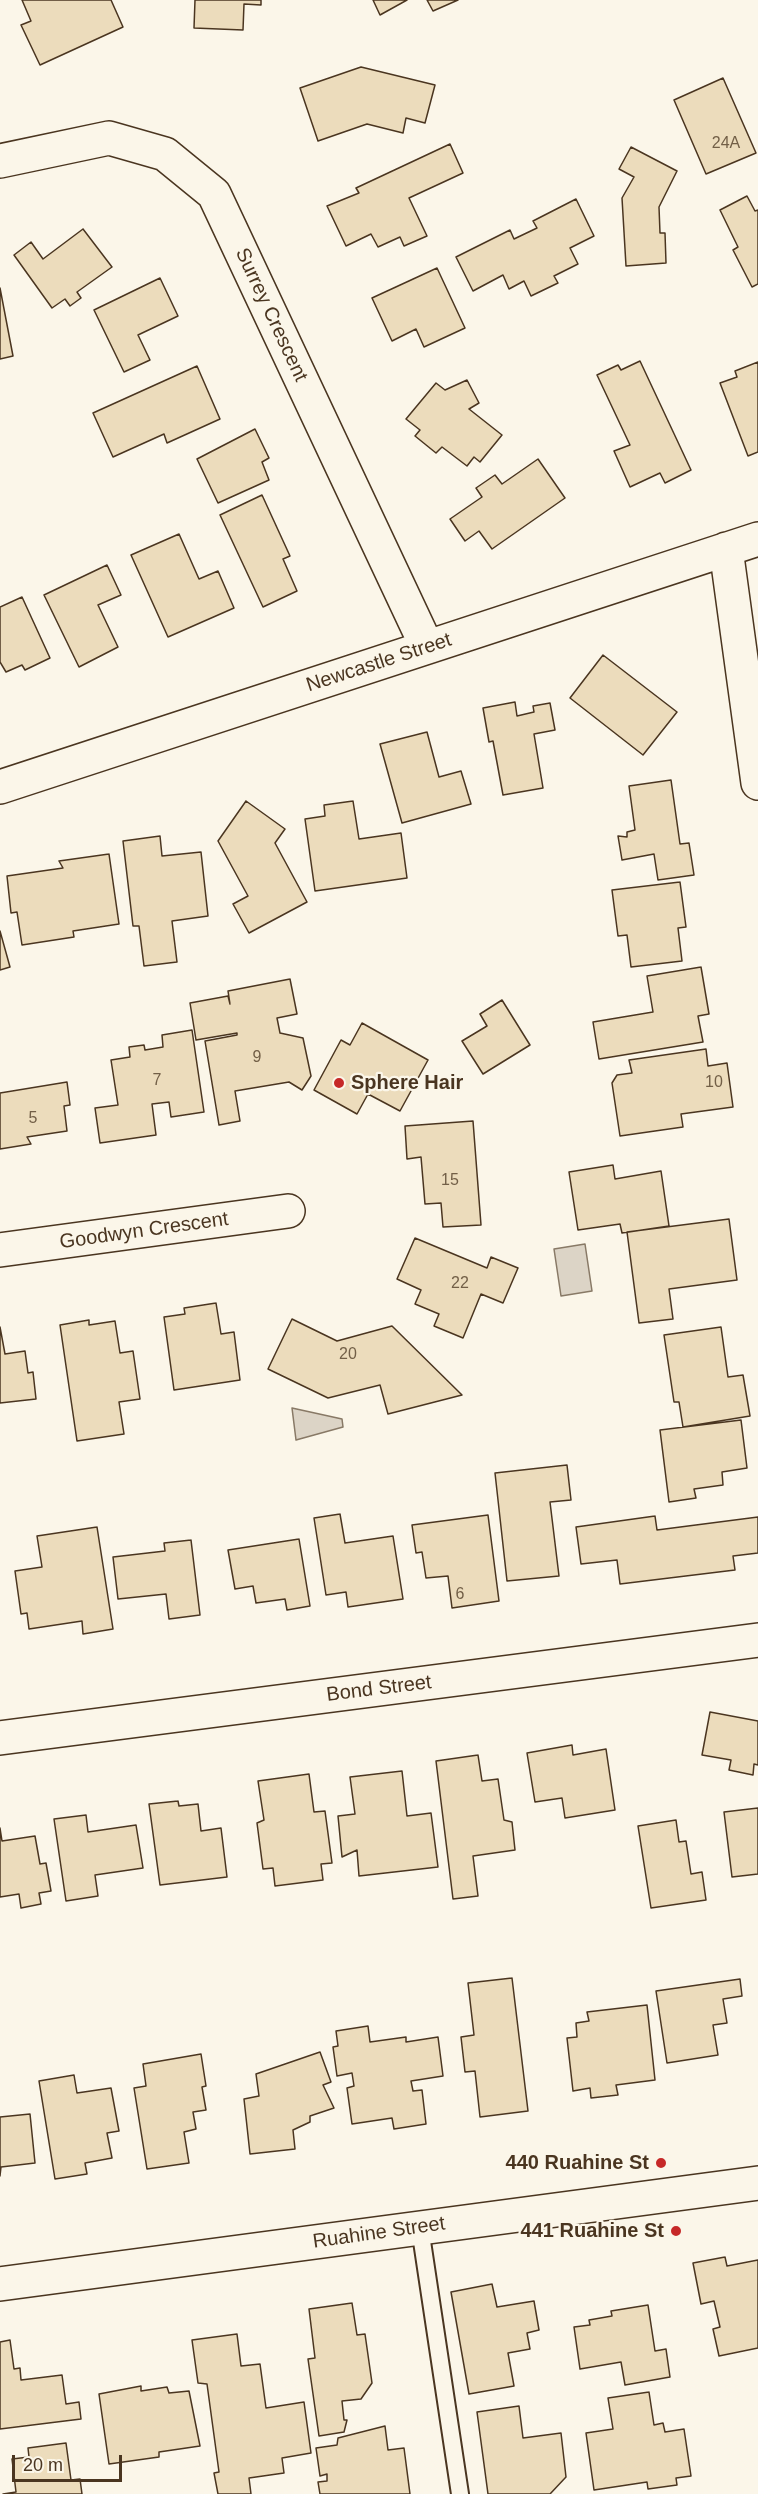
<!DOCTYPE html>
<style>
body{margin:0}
#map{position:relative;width:758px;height:2494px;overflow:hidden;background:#fbf6e9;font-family:Arial,sans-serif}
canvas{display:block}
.scale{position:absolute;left:12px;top:2455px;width:110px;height:27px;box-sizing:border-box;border:3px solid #4a3520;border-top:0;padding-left:8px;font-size:18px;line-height:21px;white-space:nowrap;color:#4a3520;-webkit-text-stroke:4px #fbf6e9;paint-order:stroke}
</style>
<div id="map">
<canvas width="758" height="2494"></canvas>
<div class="scale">20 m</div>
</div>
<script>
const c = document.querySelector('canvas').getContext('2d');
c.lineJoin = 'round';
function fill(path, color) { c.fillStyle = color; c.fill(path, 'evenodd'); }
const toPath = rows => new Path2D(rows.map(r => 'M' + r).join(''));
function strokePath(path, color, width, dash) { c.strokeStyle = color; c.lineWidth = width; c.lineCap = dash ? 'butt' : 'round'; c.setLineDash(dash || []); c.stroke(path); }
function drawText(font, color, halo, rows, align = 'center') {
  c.font = font + ' Arial,sans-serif'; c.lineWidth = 4.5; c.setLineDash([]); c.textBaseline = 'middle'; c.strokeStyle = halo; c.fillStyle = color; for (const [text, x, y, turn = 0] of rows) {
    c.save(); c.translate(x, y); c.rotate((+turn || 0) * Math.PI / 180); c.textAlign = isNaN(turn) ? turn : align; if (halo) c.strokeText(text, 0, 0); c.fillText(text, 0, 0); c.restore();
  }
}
const water = toPath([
 [585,1244,592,1291,561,1296,554,1249,585,1244],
 [292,1408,342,1419,343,1427,296,1440,292,1408]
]);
fill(water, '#dcd4c6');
strokePath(water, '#887966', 1.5);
const building = toPath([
 [22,0,111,0,123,27,40,65,21,25,31,21,22,0],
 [195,0,261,0,261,5,244,4,243,30,194,28,195,0],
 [373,0,407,0,380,15,373,0],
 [427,0,458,0,433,11,427,0],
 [361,67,435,85,425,123,406,118,403,133,367,124,318,141,300,88,361,67],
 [723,78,756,153,706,174,674,100,723,78],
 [450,144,463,173,409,198,427,236,404,246,400,237,378,247,371,234,346,246,327,206,359,193,356,188,450,144],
 [631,147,677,171,659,207,660,233,665,233,666,263,626,266,622,198,634,177,619,169,631,147],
 [747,196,755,211,758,210,758,284,752,287,733,250,738,247,720,210,747,196],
 [576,199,594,236,570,248,578,264,554,276,558,283,531,296,524,281,509,289,503,275,473,291,456,257,510,230,514,239,537,228,533,221,576,199],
 [83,229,112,267,77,292,81,298,70,306,65,299,52,308,14,255,31,242,43,259,83,229],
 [437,268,465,328,424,347,416,329,392,341,372,298,437,268],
 [160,278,178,316,138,335,150,360,124,372,94,310,160,278],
 [0,288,13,356,0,359,0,288],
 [640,361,691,470,665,483,660,473,630,487,614,451,630,445,597,375,618,365,621,370,640,361],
 [758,362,758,452,748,456,720,383,737,377,735,371,758,362],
 [197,366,220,419,167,443,164,434,113,457,93,413,197,366],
 [467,380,479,403,469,409,502,435,480,462,474,457,467,466,442,447,436,453,415,436,420,430,406,419,436,383,445,390,467,380],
 [255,429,269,458,262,462,269,480,218,503,197,459,255,429],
 [538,459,565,498,492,549,479,531,465,541,450,519,482,497,476,488,495,475,502,484,538,459],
 [262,495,290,556,283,559,297,591,263,607,220,515,262,495],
 [179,534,199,579,218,571,234,608,168,637,131,555,179,534],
 [107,565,121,595,98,605,118,647,79,667,44,595,107,565],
 [22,597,50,658,25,670,22,665,6,672,0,662,0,607,22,597],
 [603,655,677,712,643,755,570,698,603,655],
 [515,702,517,716,534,712,533,706,550,703,555,730,534,734,543,788,503,795,493,741,489,742,483,708,515,702],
 [427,732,439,777,461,771,471,804,402,823,380,744,427,732],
 [671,780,680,844,689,843,694,875,658,880,654,854,622,860,618,836,627,837,627,832,635,830,629,786,671,780],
 [246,801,285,829,275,843,307,902,249,933,233,904,248,896,218,841,246,801],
 [353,801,359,839,401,833,407,878,315,891,305,819,325,816,324,805,353,801],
 [160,836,162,856,201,852,208,916,172,921,177,962,144,966,139,926,133,926,123,841,160,836],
 [109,854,119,924,73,931,74,937,22,945,17,912,11,913,7,876,63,868,59,861,109,854],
 [680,882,686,927,678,928,682,961,631,967,627,935,618,936,612,890,680,882],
 [0,931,10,967,0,970,0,931],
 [701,967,709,1014,698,1016,703,1042,599,1059,593,1022,653,1012,647,976,701,967],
 [290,979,297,1014,277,1018,280,1033,303,1038,311,1076,302,1090,289,1082,235,1091,240,1121,219,1125,205,1041,237,1035,237,1033,196,1040,190,1003,228,996,230,1004,228,991,290,979],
 [502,1000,530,1045,483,1074,462,1041,487,1026,480,1014,502,1000],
 [362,1023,428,1060,400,1111,368,1094,357,1114,314,1090,341,1040,350,1045,362,1023],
 [192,1030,204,1112,171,1117,169,1102,152,1104,156,1135,100,1143,95,1108,118,1105,111,1060,130,1057,129,1047,144,1045,145,1050,163,1047,162,1035,192,1030],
 [706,1049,708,1066,727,1063,733,1107,681,1114,683,1127,620,1136,612,1083,617,1075,632,1073,629,1060,706,1049],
 [67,1082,70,1105,64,1106,67,1131,27,1137,31,1144,0,1149,0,1093,67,1082],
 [473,1121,481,1225,443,1227,441,1203,425,1204,421,1157,407,1159,405,1126,473,1121],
 [613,1165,615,1179,661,1171,669,1226,622,1233,620,1224,578,1230,569,1172,613,1165],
 [729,1219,737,1280,669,1289,673,1319,639,1323,627,1232,729,1219],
 [415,1238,487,1268,491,1257,518,1268,503,1303,481,1294,463,1338,434,1326,439,1314,415,1304,421,1290,397,1279,415,1238],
 [216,1303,221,1334,234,1332,240,1380,174,1390,164,1317,185,1314,184,1308,216,1303],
 [292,1319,337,1341,392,1326,462,1395,388,1414,380,1385,328,1398,268,1369,292,1319],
 [89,1320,89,1325,115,1321,120,1353,133,1351,140,1399,119,1402,124,1434,77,1441,60,1325,89,1320],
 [0,1327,5,1354,25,1351,28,1373,33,1372,36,1399,0,1403,0,1327],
 [721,1327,728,1377,743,1375,750,1416,683,1427,679,1402,674,1402,664,1335,721,1327],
 [741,1420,747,1468,722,1472,723,1485,694,1489,696,1498,669,1502,660,1430,741,1420],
 [567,1465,571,1500,550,1502,559,1576,507,1581,495,1473,567,1465],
 [340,1514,345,1543,393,1536,403,1599,348,1607,346,1592,326,1595,314,1518,340,1514],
 [488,1515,499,1601,452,1608,448,1576,426,1578,422,1552,416,1553,412,1525,488,1515],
 [655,1516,657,1530,758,1517,758,1553,733,1556,735,1570,620,1584,617,1560,581,1564,576,1527,655,1516],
 [97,1527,113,1629,83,1634,82,1621,29,1629,27,1613,21,1614,15,1571,42,1567,37,1536,97,1527],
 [299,1539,310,1606,287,1610,285,1599,256,1603,253,1586,235,1589,228,1550,299,1539],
 [191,1540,200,1615,169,1619,166,1594,118,1599,113,1557,165,1551,164,1543,191,1540],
 [710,1712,758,1721,758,1765,754,1764,753,1775,729,1770,731,1760,702,1755,710,1712],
 [572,1745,573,1755,606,1749,615,1810,565,1818,562,1798,535,1802,527,1753,572,1745],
 [478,1755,482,1781,498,1779,504,1820,512,1822,515,1850,473,1856,478,1896,453,1899,436,1761,478,1755],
 [402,1771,407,1816,431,1813,438,1867,359,1876,357,1850,342,1857,338,1816,355,1814,350,1777,402,1771],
 [309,1774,314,1812,325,1811,332,1863,321,1864,323,1880,275,1886,273,1868,263,1869,257,1823,264,1820,258,1781,309,1774],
 [178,1801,179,1806,198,1804,201,1831,221,1828,227,1877,160,1885,149,1804,178,1801],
 [758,1808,758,1874,732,1877,724,1812,758,1808],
 [86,1815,88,1832,136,1825,143,1868,95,1875,98,1896,66,1901,54,1819,86,1815],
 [676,1820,679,1842,686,1841,691,1874,702,1872,706,1900,651,1908,638,1826,676,1820],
 [0,1828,2,1841,35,1836,40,1864,46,1863,51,1891,39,1893,41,1904,21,1908,19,1894,0,1897,0,1828],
 [512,1978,528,2111,480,2117,475,2071,465,2072,461,2037,474,2035,468,1983,512,1978],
 [740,1979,742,1996,723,1999,727,2023,713,2025,718,2055,667,2063,656,1991,740,1979],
 [647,2005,655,2080,616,2085,618,2095,591,2098,590,2088,573,2091,567,2038,577,2037,576,2023,589,2021,587,2012,647,2005],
 [368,2026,370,2042,406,2037,406,2042,438,2037,443,2076,411,2081,413,2091,422,2090,426,2124,394,2129,392,2118,352,2124,347,2088,354,2086,352,2073,337,2076,333,2047,338,2046,336,2031,368,2026],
 [320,2052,331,2082,323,2085,334,2108,310,2116,310,2122,293,2130,295,2149,250,2154,244,2099,259,2096,256,2074,320,2052],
 [201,2054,206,2086,202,2087,206,2110,193,2112,196,2129,184,2132,189,2163,147,2169,134,2088,146,2086,143,2064,201,2054],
 [74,2075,77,2093,111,2088,119,2131,107,2133,112,2158,85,2163,87,2174,55,2179,39,2081,74,2075],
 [30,2114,35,2163,1,2167,0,2176,0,2117,30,2114],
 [725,2257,727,2266,758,2260,758,2348,719,2356,713,2329,720,2327,714,2301,701,2304,693,2263,725,2257],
 [492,2284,497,2307,534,2301,539,2330,527,2333,530,2349,508,2353,514,2386,469,2394,451,2292,492,2284],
 [352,2303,357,2335,365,2334,372,2383,361,2399,342,2401,344,2420,347,2420,344,2432,319,2436,308,2359,315,2358,309,2309,352,2303],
 [648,2305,655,2351,666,2349,670,2377,625,2385,621,2362,580,2369,574,2327,590,2325,589,2320,612,2316,611,2311,648,2305],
 [237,2334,241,2366,260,2364,266,2408,304,2402,311,2453,282,2458,284,2473,249,2478,251,2494,218,2494,214,2473,219,2472,207,2384,198,2383,192,2340,237,2334],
 [10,2340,14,2369,20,2368,21,2380,62,2375,66,2404,79,2402,81,2419,0,2429,0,2342,10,2340],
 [141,2386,141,2391,167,2387,169,2393,189,2391,200,2446,159,2452,159,2457,109,2464,99,2394,141,2386],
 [649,2392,654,2425,663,2423,665,2432,684,2429,691,2476,676,2478,677,2485,648,2489,647,2482,594,2490,586,2433,613,2429,608,2398,649,2392],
 [519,2406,523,2438,561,2433,566,2477,550,2494,488,2494,477,2412,519,2406],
 [385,2426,388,2450,404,2448,410,2494,320,2494,318,2482,327,2481,327,2474,320,2476,316,2448,337,2445,338,2438,385,2426],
 [66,2443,71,2480,80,2479,82,2494,3,2494,16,2492,12,2459,29,2457,28,2448,66,2443]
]);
fill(building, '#ecdcbc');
strokePath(building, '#4a3520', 1.5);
const lane = toPath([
 [420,2228,460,2494]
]);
const street = toPath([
 [0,161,109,138,165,154,214,194,427,647],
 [726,549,758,783],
 [0,787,758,539],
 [0,1250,288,1211],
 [0,1738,758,1640]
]);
const secondary = toPath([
 [0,2284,758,2183]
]);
strokePath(lane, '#4a3520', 20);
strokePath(street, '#4a3520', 36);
strokePath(secondary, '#4a3520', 36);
strokePath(lane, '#fbf6e9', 16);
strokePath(street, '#fbf6e9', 33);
strokePath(secondary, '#fbf6e9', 33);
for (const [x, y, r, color] of [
 [339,1083,6,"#c62828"],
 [661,2163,6,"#c62828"],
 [676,2231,6,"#c62828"]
]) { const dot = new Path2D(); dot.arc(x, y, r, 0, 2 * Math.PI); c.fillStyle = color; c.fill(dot); strokePath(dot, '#fbf6e9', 2); }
drawText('16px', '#725f47', null, [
 ["24A",726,144],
 ["9",257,1058],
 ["7",157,1081],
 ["10",714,1083],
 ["5",33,1119],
 ["15",450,1181],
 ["22",460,1284],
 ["20",348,1355],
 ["6",460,1595]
]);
drawText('20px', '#4a3520', '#fbf6e9', [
 ["Surrey Crescent",271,315,65],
 ["Newcastle Street",379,663,-18],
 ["Goodwyn Crescent",144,1231,-8],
 ["Bond Street",379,1689,-7],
 ["Ruahine Street",379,2233,-8]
]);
drawText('bold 20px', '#4a3520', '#fbf6e9', [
 ["Sphere Hair",351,1083,"left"],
 ["440 Ruahine St",649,2163],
 ["441 Ruahine St",664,2231]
], 'right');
</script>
